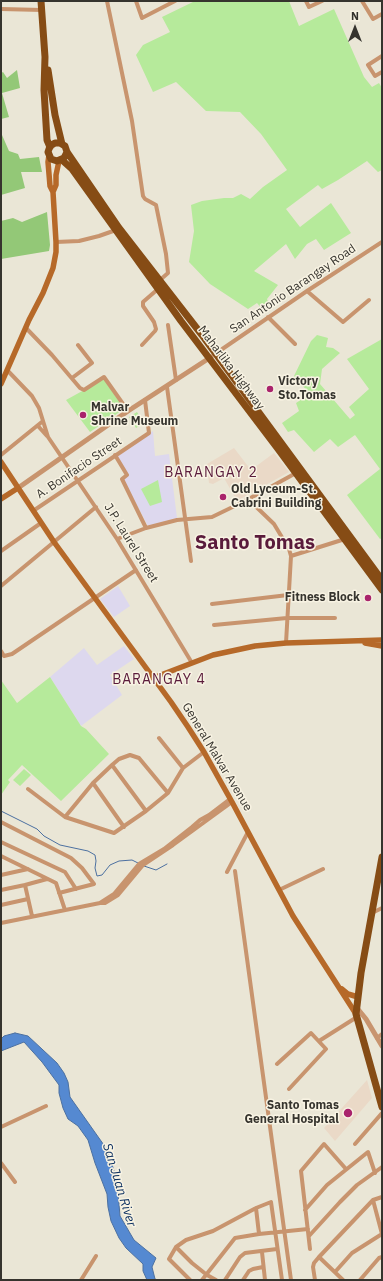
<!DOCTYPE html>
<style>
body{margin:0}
#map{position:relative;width:383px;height:1281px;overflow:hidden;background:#eae6d6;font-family:"IBM Plex Sans",sans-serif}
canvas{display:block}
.frame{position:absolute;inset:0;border:2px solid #36342e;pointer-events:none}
.north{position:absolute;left:335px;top:8px;width:40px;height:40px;-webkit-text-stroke:3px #f8f3e3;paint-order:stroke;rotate:0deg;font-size:11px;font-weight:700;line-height:16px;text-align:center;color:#36342e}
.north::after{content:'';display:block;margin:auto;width:14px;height:18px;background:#36342e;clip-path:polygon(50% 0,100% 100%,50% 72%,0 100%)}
</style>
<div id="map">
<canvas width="383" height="1281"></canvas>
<div class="frame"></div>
<div class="north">N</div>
</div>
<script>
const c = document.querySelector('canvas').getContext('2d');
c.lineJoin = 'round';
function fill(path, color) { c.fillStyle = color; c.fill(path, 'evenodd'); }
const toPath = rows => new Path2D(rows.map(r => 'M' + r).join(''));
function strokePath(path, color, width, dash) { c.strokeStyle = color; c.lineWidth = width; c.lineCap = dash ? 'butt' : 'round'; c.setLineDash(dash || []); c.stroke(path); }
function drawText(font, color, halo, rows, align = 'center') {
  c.font = font + ' "IBM Plex Sans",sans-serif'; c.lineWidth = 3; c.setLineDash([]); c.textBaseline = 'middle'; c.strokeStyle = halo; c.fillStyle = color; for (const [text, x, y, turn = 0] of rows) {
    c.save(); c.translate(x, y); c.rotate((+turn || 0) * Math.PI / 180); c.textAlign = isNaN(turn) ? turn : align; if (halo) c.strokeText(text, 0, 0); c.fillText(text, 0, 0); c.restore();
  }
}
fill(toPath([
 [153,431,155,456,169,454,177,518,148,526,123,479,128,475,116,455],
 [118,586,130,606,114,617,100,599],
 [124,646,134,659,110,675,122,695,81,726,50,677,84,648,97,665]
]), '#ddd8ee');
fill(toPath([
 [234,448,251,470,274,453,289,472,237,501,224,478,213,484,209,483,207,464],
 [367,1080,372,1098,335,1141,324,1128]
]), '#ead9c7');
fill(toPath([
 [195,1,289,1,299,26,334,9,364,77,372,87,379,83,382,88,382,170,378,172,367,161,338,180,322,189,318,185,286,209,300,227,331,203,351,233,324,250,316,239,307,244,295,259,286,244,254,271,278,285,267,299,269,305,262,309,257,303,248,309,210,284,189,262,194,231,191,205,202,201,224,198,233,198,241,194,250,199,263,187,287,170,261,134,240,112,206,111,176,82,153,92,136,55,143,45,170,32,162,17],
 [317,335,328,338,326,347,333,348,340,353,322,369,320,384,350,419,355,415,349,407,369,389,347,359,382,339,382,538,380,539,347,495,380,469,355,435,338,447,330,439,314,452,294,430,288,432,282,423,299,411,296,403,310,394,294,376,311,341],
 [104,379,124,409,90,432,66,400],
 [137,412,144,423,136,428,129,417],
 [158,480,162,502,150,506,141,489],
 [50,677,81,726,86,729,109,754,61,801,22,765,8,780,10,782,1,795,1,680,17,703],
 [24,769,31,775,20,786,13,780]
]), '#b6ea9b');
fill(toPath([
 [17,70,20,88,2,93,9,117,1,119,1,73,3,72,7,78],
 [1,135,2,135,9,151,18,154,20,159,39,157,42,172,21,172,25,188,1,195],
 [47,212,50,245,49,251,1,259,1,221,13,218,22,222]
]), '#93c877');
const water = toPath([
 [15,1033,28,1036,57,1063,64,1073,68,1082,70,1097,106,1148,111,1161,117,1181,120,1216,134,1240,156,1258,152,1267,155,1279,157,1280,147,1280,143,1271,143,1264,126,1248,119,1238,111,1221,108,1207,107,1194,95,1163,88,1140,78,1126,68,1119,63,1108,59,1093,59,1085,42,1062,24,1042,1,1051,1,1039,4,1036,15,1033]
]);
fill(water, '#5589d1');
strokePath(water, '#4c70a0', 1);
strokePath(toPath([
 [1,811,37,829,44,836,60,845,88,851,95,855,96,861,95,868,97,876,102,875,110,865,119,861,132,860,138,863],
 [144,866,156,870,167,864]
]), '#4c70a0', 1);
strokePath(toPath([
 [107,1,132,121,143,196,145,199,156,205,166,254,168,273,160,280],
 [136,1,142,18,175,1],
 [306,1,309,7,322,1],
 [362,1,373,19,382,14],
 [1,9,42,10],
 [382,56,368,65,375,76,382,72],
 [56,242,79,241,99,236,116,230],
 [307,291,343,322,369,300],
 [268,317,295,344],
 [168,325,176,380],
 [26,328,52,355,80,388,84,390,104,377,128,411],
 [142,345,155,331,156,329,154,322,143,306,143,302,158,289],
 [215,354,307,291,382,242],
 [8,371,32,396,39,408,48,437,117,539,192,663],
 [72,378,92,363,78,345],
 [167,387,191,561],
 [38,426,47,436],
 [1,455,43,421],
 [115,455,127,475,122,479,146,528],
 [248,499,274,524,289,549,291,556],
 [33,511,149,433,145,400],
 [117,539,146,528,177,520,212,517,245,501,296,473],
 [1,551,41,523],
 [1,586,96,507],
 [212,604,288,595],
 [214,625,287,618,335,618],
 [286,643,291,556,345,539],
 [1,651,4,656,12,654,136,570],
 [159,738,183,768],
 [112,765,146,811],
 [93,783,124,827],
 [28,789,65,817,114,833,146,811,168,793,183,768,204,752],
 [230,799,209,815,200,820,192,827,164,849,139,864,114,894,100,903,105,903,118,895,143,865,173,845,232,802],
 [65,817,93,783,112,765,119,759,130,755,139,758,168,793],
 [1,822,71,858,82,868,94,884,59,893],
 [1,842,65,872,76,889],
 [1,856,56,883,65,910],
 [235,871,291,1280],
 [227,872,248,832],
 [1,875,28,869],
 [25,885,47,879],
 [1,890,25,885,32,916],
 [279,890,323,869],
 [1,905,28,899],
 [372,913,382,908],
 [1,923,100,903],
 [377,1038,382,1034],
 [319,1041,357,1017],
 [277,1064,311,1033,326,1049,289,1089],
 [1,1127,46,1106],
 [355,1144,382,1113],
 [1,1163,15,1182],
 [373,1200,382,1234],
 [256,1208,259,1234],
 [305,1210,327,1185,368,1152,375,1173],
 [309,1236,340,1202,357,1185,382,1167],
 [176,1247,192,1263,207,1275,216,1280],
 [310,1249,301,1171,324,1144,346,1169],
 [262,1252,265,1280],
 [335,1272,352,1253,382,1234],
 [81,1280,96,1256],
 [190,1280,169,1259,176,1247,186,1240,213,1231,256,1208,271,1202,282,1280],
 [202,1280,235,1238,259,1234,308,1229],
 [225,1280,240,1257,245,1253,277,1249],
 [243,1280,249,1271,253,1269,263,1267],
 [315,1280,313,1267,314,1263,319,1257],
 [343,1280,319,1257,373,1200,382,1197],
 [360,1280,379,1258,382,1257]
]), '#c8946e', 4);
strokePath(toPath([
 [18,488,128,411,211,357],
 [357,1008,366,1019,382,1046]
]), '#c8946e', 5);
strokePath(toPath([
 [53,192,56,185,56,175,59,161],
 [1,384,29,320,43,293,53,268,56,252,56,242,53,192,50,186,48,162,49,155],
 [1,462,54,542,171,702,188,727,204,752,232,802,293,916,356,1014],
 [1,499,18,488],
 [365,643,382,646],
 [153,678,213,655,255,646,286,643,382,640],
 [342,989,348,994,358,997]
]), '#b66929', 5.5);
strokePath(toPath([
 [41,1,45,57,44,90,47,140,50,147],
 [48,70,55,115,62,144],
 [67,152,64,158,57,161,51,159,48,152,50,146,55,143,60,143,65,146,67,152,119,228,202,335,382,580],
 [62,160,72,169,181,321,278,449,382,590],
 [382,857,361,973,356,1014,382,1107]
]), '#864c15', 7);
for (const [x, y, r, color] of [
 [270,389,4,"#a9236c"],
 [83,415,4,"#a9236c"],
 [223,497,4,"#a9236c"],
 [368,598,4,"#a9236c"],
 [348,1113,5,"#a9236c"]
]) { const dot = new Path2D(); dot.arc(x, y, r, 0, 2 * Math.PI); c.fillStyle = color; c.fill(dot); strokePath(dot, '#f8f3e3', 1.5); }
drawText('12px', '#36342e', '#f8f3e3', [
 ["San Antonio Barangay Road",293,289,-34],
 ["Maharlika Highway",231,368,53],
 ["A. Bonifacio Street",79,468,-34],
 ["J.P. Laurel Street",131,543,58],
 ["General Malvar Avenue",217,757,59]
]);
drawText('bold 12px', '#36342e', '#f8f3e3', [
 ["Victory",278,382],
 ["Sto.Tomas",278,396],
 ["Malvar",91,408],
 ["Shrine Museum",91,422],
 ["Old Lyceum-St.",231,490],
 ["Cabrini Building",231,504],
 ["Fitness Block",360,598,"right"],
 ["Santo Tomas",339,1106,"right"],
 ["General Hospital",339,1120,"right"]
], 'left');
drawText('italic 13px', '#113463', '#f8f3e3', [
 ["San Juan River",119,1185,73]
]);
c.letterSpacing = '1px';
drawText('14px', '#5a1b3b', '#f8f3e3', [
 ["BARANGAY 2",211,473],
 ["BARANGAY 4",159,680]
]);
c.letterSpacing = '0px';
drawText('bold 20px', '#5a1b3b', '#f8f3e3', [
 ["Santo Tomas",255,543]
]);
</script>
